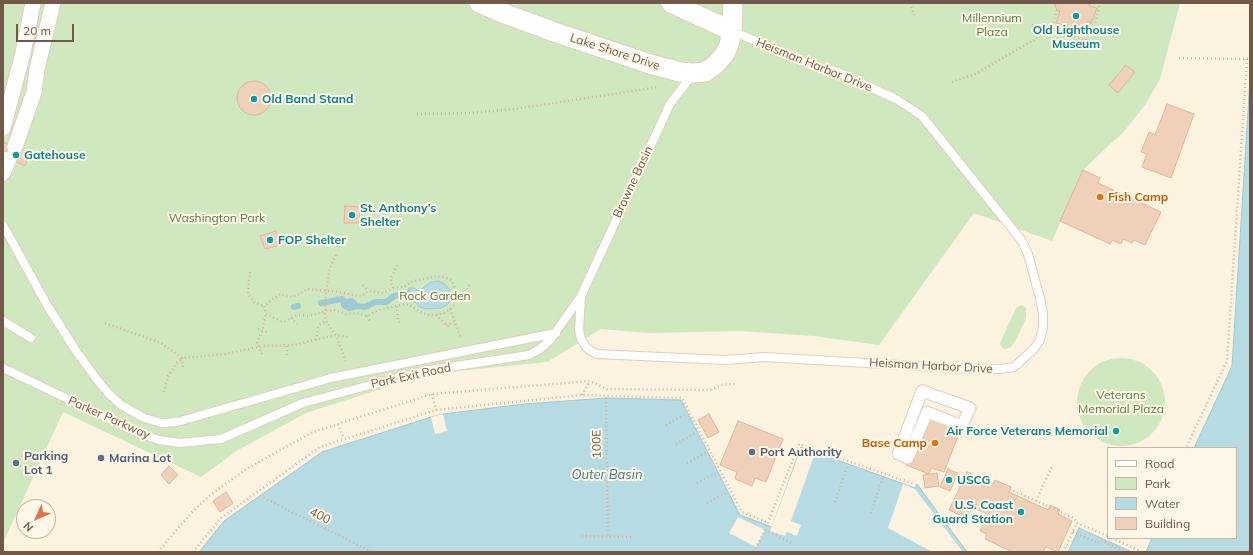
<!DOCTYPE html>
<meta charset="utf-8">
<style>
body{margin:0}
#map{position:relative;width:1253px;height:555px;overflow:hidden;background:#fbf2e0;font-family:Mulish,sans-serif}
canvas{display:block}
.frame{position:absolute;inset:0;border:4px solid #715849;pointer-events:none}
.legend{position:absolute;left:1107px;top:447px;width:130px;height:92px;box-sizing:border-box;background:#fef6e6;border:1px solid #c6b7a7;margin:0;padding:5px 7px;list-style:none;font-size:12px;color:#715849}
.legend li{display:flex;align-items:center;gap:8px;height:20px}
.legend b{width:20px;border:1px solid #c6b7a7}
.north{position:absolute;left:16px;top:499px;width:40px;height:40px;box-sizing:border-box;background:#fef6e6;border:1px solid #c6b7a7;border-radius:50%;rotate:225deg;font-size:11px;font-weight:700;line-height:16px;text-align:center;color:#715849}
.north::after{content:'';display:block;margin:auto;width:14px;height:18px;background:#e27049;clip-path:polygon(50% 0,100% 100%,50% 72%,0 100%)}
.scale{position:absolute;left:16px;top:24px;width:58px;height:18px;box-sizing:border-box;border:2px solid #715849;border-top:0;padding-left:5px;font-size:12px;line-height:14px;white-space:nowrap;color:#715849;-webkit-text-stroke:3px #fef6e6;paint-order:stroke}
</style>
<div id="map">
<canvas width="1253" height="555"></canvas>
<div class="frame"></div>
<ul class="legend">
<li><b style="height:5px;background:#fff"></b>Road</li>
<li><b style="height:11px;background:#cfe8c0"></b>Park</li>
<li><b style="height:11px;background:#b6dbe3"></b>Water</li>
<li><b style="height:11px;background:#efd0b9"></b>Building</li>
</ul>
<div class="north">N</div>
<div class="scale">20 m</div>
</div>
<script>
const c = document.querySelector('canvas').getContext('2d');
c.lineJoin = 'round';
function fill(path, color) { c.fillStyle = color; c.fill(path, 'evenodd'); }
const toPath = rows => new Path2D(rows.map(r => 'M' + r).join(''));
function strokePath(path, color, width, dash) { c.strokeStyle = color; c.lineWidth = width; c.lineCap = dash ? 'butt' : 'round'; c.setLineDash(dash || []); c.stroke(path); }
function drawText(font, color, halo, rows, align = 'center') {
  c.font = font + ' Mulish,sans-serif'; c.lineWidth = 4; c.setLineDash([]); c.textBaseline = 'middle'; c.strokeStyle = halo; c.fillStyle = color; for (const [text, x, y, turn = 0] of rows) {
    c.save(); c.translate(x, y); c.rotate((+turn || 0) * Math.PI / 180); c.textAlign = isNaN(turn) ? turn : align; if (halo) c.strokeText(text, 0, 0); c.fillText(text, 0, 0); c.restore();
  }
}
fill(toPath([
 [3,3,1180,3,1160,79,1145,105,1122,134,1109,145,1083,170,1052,241,974,213,879,345,814,336,739,331,649,333,601,329,547,362,428,374,306,413,238,450,201,477,63,412,3,543],
 [1021,305,1026,308,1026,318,1017,338,1011,347,1005,349,1001,347,1000,343,1016,308],
 '1077 402a44 44 0 1 1 88 0a44 44 0 1 1-88 0Z'
]), '#cfe8c0');
const water = toPath([
 [1250,79,1250,552,1146,552,1152,538,1236,538,1236,448,1194,448,1232,366,1250,79],
 [438,281,445,284,449,289,452,294,451,301,447,305,441,308,426,309,420,307,410,298,408,290,409,288,414,288,419,291,431,282,438,281],
 [606,398,681,400,740,515,772,527,801,447,915,488,917,484,967,552,199,552,224,521,322,452,431,417,443,414,524,404,606,398],
 [1079,528,1132,552,1068,552,1079,528]
]);
fill(water, '#b6dbe3');
strokePath(water, '#9dcad5', 1);
fill(toPath([
 [443,414,447,431,435,434,431,417],
 [800,451,814,456,791,521,801,525,797,536,787,532,785,536,770,531],
 [903,484,915,489,963,552,932,552,888,528],
 [738,517,765,530,756,547,729,533]
]), '#fbf2e0');
strokePath(toPath([
 [344,302,352,301,357,306],
 [321,303,342,299,344,302,344,305,346,307,349,308,357,306,365,307,375,302,386,302,394,296,409,293],
 [294,307,298,306]
]), '#9dcad5', 6);
const building = toPath([
 [1054,3,1090,3,1089,6,1097,8,1092,22,1087,21,1084,31,1056,23,1060,11,1057,10,1054,3],
 [1126,65,1135,72,1118,93,1109,85,1126,65],
 '237 98a17 17 0 1 1 34 0a17 17 0 1 1-34 0Z',
 [1167,104,1194,114,1171,178,1142,167,1147,154,1141,152,1149,132,1155,135,1167,104],
 [3,142,30,153,25,166,3,156,3,142],
 [1083,170,1100,178,1098,183,1161,212,1145,245,1134,240,1132,243,1123,239,1121,244,1112,240,1110,244,1060,221,1083,170],
 [345,206,360,207,359,223,344,223,345,206],
 [276,231,280,245,265,249,260,236,276,231],
 [927,412,962,426,944,472,931,468,929,474,906,465,927,412],
 [709,414,719,432,708,438,698,420,709,414],
 [738,421,783,439,766,482,755,478,752,486,735,479,737,472,720,465,738,421],
 [169,466,178,475,169,484,161,475,169,466],
 [948,469,958,473,950,491,940,487,948,469],
 [967,472,993,484,995,480,1011,487,1009,492,1048,510,1050,505,1060,510,1058,514,1072,521,1058,552,1046,547,1043,552,1013,552,985,539,987,534,980,531,988,514,978,510,980,506,974,504,967,518,949,510,967,472],
 [937,473,939,486,925,488,923,475,937,473],
 [226,492,233,503,220,512,213,501,226,492]
]);
fill(building, '#efd0b9');
strokePath(building, '#e1b79a', 1);
const service = toPath([
 [3,225,47,305,76,351,98,381,109,394,121,405,144,418,162,423,177,422,331,378,556,333],
 [581,296,579,330,581,339,586,347,591,351,597,354,726,360,764,357,952,368,1000,369,1014,367,1033,350,1040,340,1043,327,1043,314,1040,298,1028,254,1022,241,922,116,896,99,835,71,819,68,732,31],
 [3,321,31,338],
 [3,368,139,433,159,440,180,443,221,439,303,403,423,371,529,355,540,349,550,340,581,296,670,104,693,74]
]);
const pedestrian = toPath([
 [922,391,970,408,962,426,927,412,908,458,898,454,922,391]
]);
const minor = toPath([
 [3,128,23,53,33,3],
 [15,147,34,92,37,69,53,3],
 [3,173,9,159]
]);
const tertiary = toPath([
 [479,3,500,12,557,33,650,64,680,72,693,73,705,72,715,65,724,55,729,45,732,31,733,3],
 [671,3,732,31]
]);
strokePath(service, '#dfcebd', 10);
strokePath(pedestrian, '#dfcebd', 13);
strokePath(minor, '#dfcebd', 17);
strokePath(tertiary, '#dfcebd', 21);
strokePath(toPath([
 [910,3,914,15],
 [1032,25,1086,40,1089,27,1094,28,1100,3],
 [1089,27,1091,22],
 [1179,58,1247,59,1227,361,1186,448],
 [952,82,975,74,1051,30,1057,10],
 [417,114,470,113,515,109,659,87],
 [336,255,330,268,326,290,325,315,326,321,337,337,346,362],
 [250,272,248,294,255,303,264,306],
 [363,285,368,291],
 [393,288,404,287,411,282,436,276,444,277,451,280,454,285,456,291,457,299,454,305,450,309,444,313,436,315,429,315,423,313,408,304,406,304,378,310,367,316,356,313,346,314,335,310,325,311,309,316,297,315,285,321,281,321,266,314,264,306,280,294,292,297,298,295,307,289,339,292,358,296,362,296,368,291,383,293,393,288,391,283,391,278,398,264],
 [457,296,466,291,469,285],
 [397,306,398,321,401,323],
 [450,309,461,339],
 [436,315,449,327],
 [367,316,370,321],
 [291,318,297,324],
 [105,323,161,343,182,358,225,354,263,346,294,345,335,335,349,337],
 [446,325,454,322],
 [258,329,267,332],
 [316,340,319,325,326,321],
 [287,346,287,355],
 [262,354,257,343,262,331,266,314],
 [182,358,183,367],
 [164,392,168,376,177,363,182,358],
 [432,394,436,410],
 [582,395,590,381],
 [606,398,608,537],
 [338,424,344,439],
 [666,425,687,413],
 [676,444,697,432],
 [687,463,707,452],
 [697,483,718,472],
 [1010,489,1074,518,1077,523,1108,536],
 [260,496,372,552],
 [1036,501,1052,466],
 [835,502,848,464],
 [707,503,728,492],
 [871,513,883,477],
 [765,530,793,544],
 [1073,532,1098,543,1100,540,1126,552],
 [582,536,634,537],
 [1112,538,1142,552],
 [158,552,193,511,208,497,246,469,313,432,432,394,590,381,607,389,710,390,721,385,735,384],
 [193,552,221,518,320,447,436,410,582,395,682,398,742,512,768,523],
 [754,552,767,525,799,444,914,484],
 [1063,552,1077,523]
]), '#d4b49d', 2.5, [1, 3]);
strokePath(service, '#fff', 8);
strokePath(pedestrian, '#fff', 11);
strokePath(minor, '#fff', 15);
strokePath(tertiary, '#fff', 19);
for (const [x, y, r, color] of [
 [1076,16,4,"#0f9aa8"],
 [254,99,4,"#0f9aa8"],
 [16,155,4,"#0f9aa8"],
 [1100,197,4,"#e8710a"],
 [352,215,4,"#0f9aa8"],
 [270,240,4,"#0f9aa8"],
 [1116,431,4,"#0f9aa8"],
 [935,443,4,"#e8710a"],
 [752,452,4,"#5c6f8a"],
 [101,458,4,"#5c6f8a"],
 [16,463,4,"#5c6f8a"],
 [949,480,4,"#0f9aa8"],
 [1021,512,4,"#0f9aa8"]
]) { const dot = new Path2D(); dot.arc(x, y, r, 0, 2 * Math.PI); c.fillStyle = color; c.fill(dot); strokePath(dot, '#fef6e6', 1.5); }
drawText('12px', '#537c44', '#fef6e6', [
 ["Millennium",992,18],
 ["Plaza",992,32],
 ["Washington Park",217,218],
 ["Rock Garden",435,296],
 ["Veterans",1121,395],
 ["Memorial Plaza",1121,409]
]);
drawText('bold 12px', '#0d838f', '#fef6e6', [
 ["Old Lighthouse",1076,30,"center"],
 ["Museum",1076,44,"center"],
 ["Old Band Stand",262,99],
 ["Gatehouse",24,155],
 ["St. Anthony’s",360,208],
 ["Shelter",360,222],
 ["FOP Shelter",278,240],
 ["Air Force Veterans Memorial",1108,431,"right"],
 ["USCG",957,480],
 ["U.S. Coast",1013,505,"right"],
 ["Guard Station",1013,519,"right"]
], 'left');
drawText('12px', '#715849', '#fef6e6', [
 ["Lake Shore Drive",615,52,18],
 ["Heisman Harbor Drive",814,65,22],
 ["Browne Basin",633,182,-65],
 ["Heisman Harbor Drive",931,366,3],
 ["Park Exit Road",411,376,-12],
 ["Parker Parkway",109,418,24],
 ["100E",597,444,-91],
 ["400",320,516,27]
]);
drawText('bold 12px', '#c56008', '#fef6e6', [
 ["Fish Camp",1108,197],
 ["Base Camp",927,443,"right"]
], 'left');
drawText('bold 12px', '#4e5e75', '#fef6e6', [
 ["Port Authority",760,452],
 ["Parking",24,456],
 ["Lot 1",24,470],
 ["Marina Lot",109,458]
], 'left');
drawText('italic 13px', '#437784', '#fef6e6', [
 ["Outer Basin",607,475]
]);
</script>
